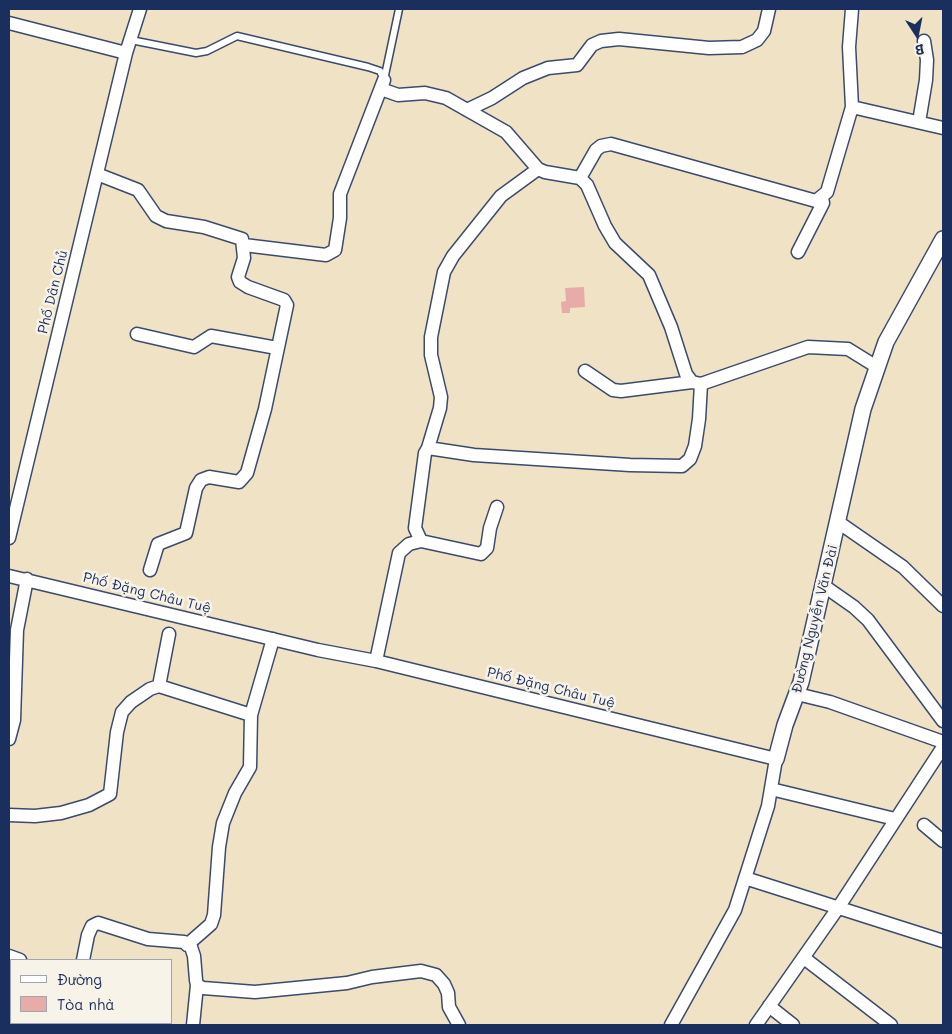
<!DOCTYPE html>
<meta charset="utf-8">
<style>
body{margin:0}
#map{position:relative;width:952px;height:1034px;overflow:hidden;background:#efe2c5;font-family:Mali,sans-serif}
canvas{display:block}
.frame{position:absolute;inset:0;border:10px solid #1b2f5e;pointer-events:none}
.legend{position:absolute;left:10px;top:959px;width:162px;height:65px;box-sizing:border-box;background:#f7f3e8;border:1px solid #9fa5b1;margin:0;padding:6px 9px;list-style:none;font-size:15px;color:#1b2f5e}
.legend li{display:flex;align-items:center;gap:10px;height:25px}
.legend b{width:25px;border:1px solid #9fa5b1}
.north{position:absolute;left:892px;top:10px;width:50px;height:50px;-webkit-text-stroke:4px #f7f3e8;paint-order:stroke;rotate:169deg;font-size:14px;font-weight:700;line-height:20px;text-align:center;color:#1b2f5e}
.north::after{content:'';display:block;margin:auto;width:18px;height:22px;background:#1b2f5e;clip-path:polygon(50% 0,100% 100%,50% 72%,0 100%)}
</style>
<div id="map">
<canvas width="952" height="1034"></canvas>
<div class="frame"></div>
<ul class="legend">
<li><b style="height:6px;background:#fff"></b>Đường</li>
<li><b style="height:14px;background:#e7aca8"></b>Tòa nhà</li>
</ul>
<div class="north">B</div>
</div>
<script>
const c = document.querySelector('canvas').getContext('2d');
c.lineJoin = 'round';
function fill(path, color) { c.fillStyle = color; c.fill(path, 'evenodd'); }
const toPath = rows => new Path2D(rows.map(r => 'M' + r).join(''));
function strokePath(path, color, width, dash) { c.strokeStyle = color; c.lineWidth = width; c.lineCap = dash ? 'butt' : 'round'; c.setLineDash(dash || []); c.stroke(path); }
function drawText(font, color, halo, rows, align = 'center') {
  c.font = font + ' Mali,sans-serif'; c.lineWidth = 5; c.setLineDash([]); c.textBaseline = 'middle'; c.strokeStyle = halo; c.fillStyle = color; for (const [text, x, y, turn = 0] of rows) {
    c.save(); c.translate(x, y); c.rotate((+turn || 0) * Math.PI / 180); c.textAlign = isNaN(turn) ? turn : align; if (halo) c.strokeText(text, 0, 0); c.fillText(text, 0, 0); c.restore();
  }
}
fill(toPath([
 [584,287,585,307,570,308,570,313,562,313,561,302,566,301,565,288]
]), '#e7aca8');
const service = toPath([
 [131,40,196,53,207,51,237,36,368,67,380,71,384,80],
 [384,80,399,9]
]);
const minor = toPath([
 [852,9,849,47,852,107],
 [9,23,126,53],
 [381,89,398,95,425,93,446,98,506,132,538,169,545,172,580,178,587,185,605,226,615,243,649,275,671,327,686,374,692,382,701,384,808,347,848,349,877,367],
 [467,110,492,98,523,78,548,68,577,65,592,45,601,41,619,39,709,48,742,47,757,40,764,31,769,9],
 [919,122,926,80,927,60,924,41],
 [97,174,138,190,156,216,166,221,204,227,242,239,244,258,238,277,240,282,248,287,284,300,287,305,265,409,247,473,239,482,209,477,201,480,196,488,186,533,158,544,150,570],
 [580,178,596,150,601,146,611,144,816,201,827,192,852,107,943,128],
 [244,245,326,255,335,250,340,218,340,194,384,80],
 [798,252,823,203,822,198],
 [137,334,194,347,211,336,277,348],
 [585,371,613,390,621,391,692,382],
 [428,448,440,408,441,397,431,355,431,337,444,272,453,256,501,196,538,169],
 [497,507,490,528,487,548,481,554,421,541,415,528,425,453,428,448,474,455,630,465,682,466,690,459,695,446,699,419,701,384],
 [838,522,903,567,943,606],
 [9,538,126,53,140,9],
 [9,576,318,650,376,661,776,759,768,806,735,910,671,1025],
 [824,586,854,607,868,620,943,721],
 [376,661,399,553,409,544,421,541],
 [159,686,169,634],
 [797,694,830,702,943,742],
 [251,715,273,639],
 [9,739,14,720,17,630,27,579],
 [771,789,895,819],
 [9,815,35,816,61,813,89,805,110,794,117,732,122,712,131,702,150,689,159,686,251,715,250,767,235,793,223,823,219,847,214,915,211,924,187,945],
 [924,825,943,841],
 [745,878,943,941],
 [9,956,20,960],
 [804,958,891,1025],
 [83,960,88,935,92,926,98,923,148,939,184,942,191,947,194,956,196,980,197,985,203,988,255,992,347,983,372,977,421,971,436,975,444,984,448,993,449,1007,459,1025],
 [769,1006,793,1025],
 [193,1025,197,985],
 [756,1025,838,908,943,747]
]);
const tertiary = toPath([
 [776,759,785,725,801,682,863,409,886,342,943,239]
]);
strokePath(service, '#3b4a6d', 9);
strokePath(minor, '#3b4a6d', 15);
strokePath(tertiary, '#3b4a6d', 18);
strokePath(service, '#fff', 6);
strokePath(minor, '#fff', 12);
strokePath(tertiary, '#fff', 15);
drawText('14px', '#1b2f5e', '#f7f3e8', [
 ["Phố Dân Chủ",53,292,-76],
 ["Phố Đặng Châu Tuệ",147,593,14],
 ["Đường Nguyễn Văn Đài",815,619,-76],
 ["Phố Đặng Châu Tuệ",551,688,14]
]);
</script>
